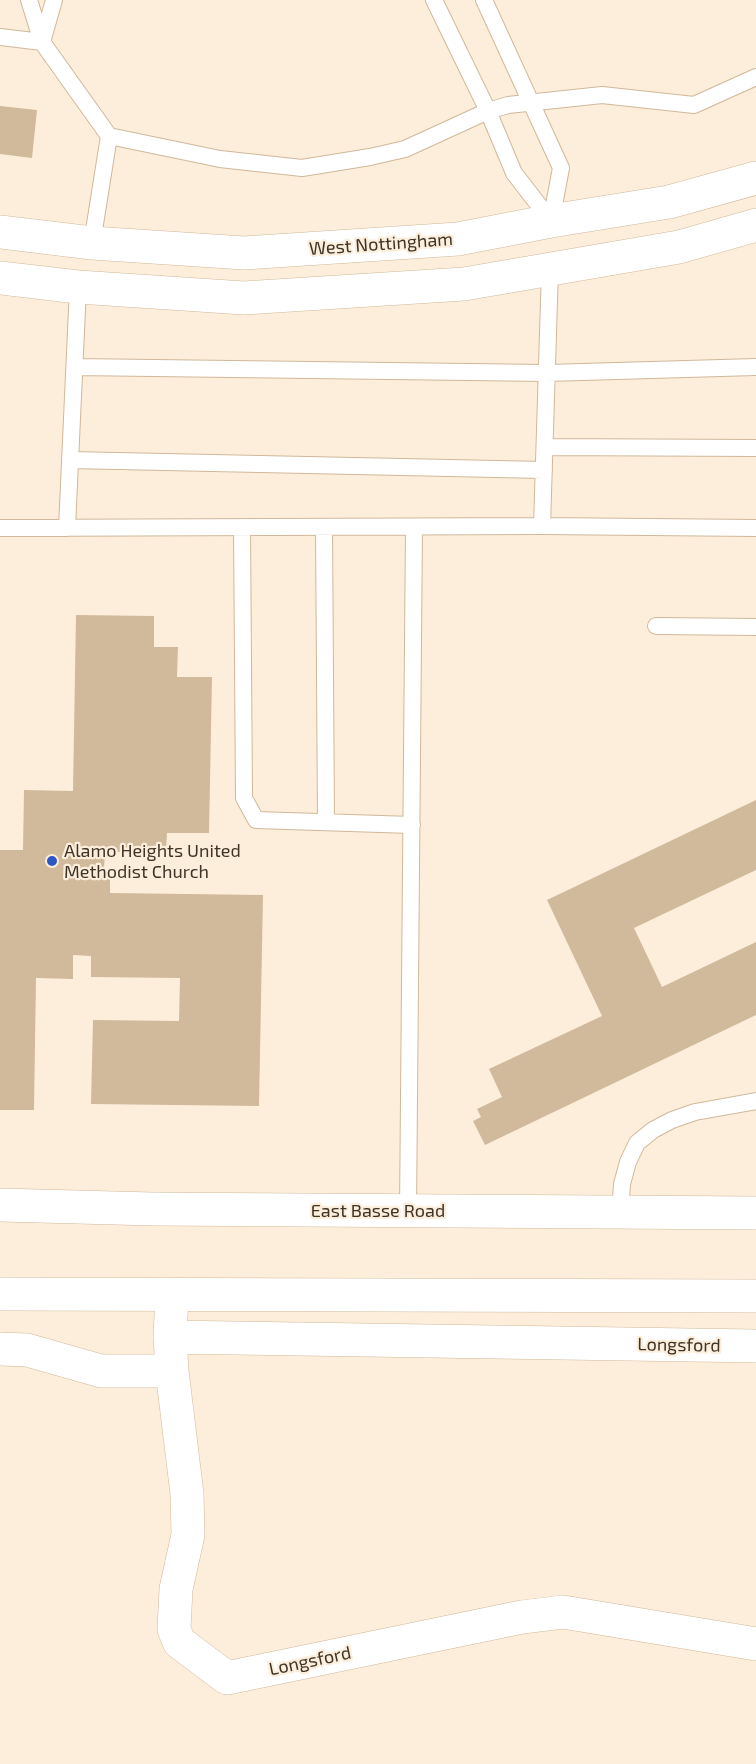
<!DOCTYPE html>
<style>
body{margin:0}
canvas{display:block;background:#fdeedb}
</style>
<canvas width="756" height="1764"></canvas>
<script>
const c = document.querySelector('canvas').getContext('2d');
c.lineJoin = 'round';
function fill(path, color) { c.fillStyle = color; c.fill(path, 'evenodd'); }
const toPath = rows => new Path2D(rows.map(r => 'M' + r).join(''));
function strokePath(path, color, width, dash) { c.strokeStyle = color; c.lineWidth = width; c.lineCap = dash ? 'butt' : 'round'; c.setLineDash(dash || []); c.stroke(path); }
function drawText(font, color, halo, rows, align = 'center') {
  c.font = font + ' "Exo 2",sans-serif'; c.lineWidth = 4.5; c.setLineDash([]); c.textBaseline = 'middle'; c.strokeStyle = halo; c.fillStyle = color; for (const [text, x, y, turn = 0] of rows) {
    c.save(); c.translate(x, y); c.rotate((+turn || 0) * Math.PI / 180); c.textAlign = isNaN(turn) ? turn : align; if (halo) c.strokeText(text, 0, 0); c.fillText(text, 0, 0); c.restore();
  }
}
fill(toPath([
 [0,106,37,110,32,158,0,154],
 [76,615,154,616,154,647,178,647,177,677,212,677,209,833,167,833,166,852,105,852,104,869,110,869,110,893,263,895,259,1106,91,1104,93,1020,179,1021,180,978,91,977,91,956,73,955,73,979,36,978,34,1110,0,1110,0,850,23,850,24,790,73,791],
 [756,800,756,870,634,928,662,987,756,942,756,1015,485,1145,473,1121,481,1117,477,1109,502,1097,489,1069,602,1016,547,900]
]), '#d1b99b');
const lane = toPath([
 [29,0,42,42,109,136,220,159,302,168,370,157,405,149,488,111,508,105,602,95,694,105,756,77],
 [434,0,488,111,514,173,551,221],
 [484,0,561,168,551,221],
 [0,37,42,42,54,0],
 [92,243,109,136],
 [75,367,547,373,756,367],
 [545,447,756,448],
 [70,460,544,470],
 [542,526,550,269],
 [242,527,244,798,256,820,412,825],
 [324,527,326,822],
 [0,528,542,526,756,528],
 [67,528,78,287],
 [656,626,756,627],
 [408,1211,414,527],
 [620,1213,622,1184,628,1162,637,1143,653,1130,672,1120,695,1112,756,1101]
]);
const street = toPath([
 [0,232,92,243,244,253,458,239,551,221,669,202,756,178],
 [0,278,78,287,244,298,464,284,679,247,756,225],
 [172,1295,170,1337,172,1371,187,1494,188,1535,176,1589,174,1629,179,1642,227,1678,522,1617,563,1612,756,1644],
 [170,1337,756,1346],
 [0,1349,27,1350,101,1371,172,1371]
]);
const secondary = toPath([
 [0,1205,153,1209,756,1213],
 [0,1294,756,1296]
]);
strokePath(lane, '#d0b89a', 18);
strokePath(street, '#d0b89a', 34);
strokePath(secondary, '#d0b89a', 34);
strokePath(lane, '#fff', 16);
strokePath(street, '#fff', 33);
strokePath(secondary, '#fff', 33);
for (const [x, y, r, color] of [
 [52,861,6,"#2e55c4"]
]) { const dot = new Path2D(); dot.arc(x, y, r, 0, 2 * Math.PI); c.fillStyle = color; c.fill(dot); strokePath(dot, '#fdeedb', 2); }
drawText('18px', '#3d3327', '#fdeedb', [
 ["West Nottingham",381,244,-4],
 ["East Basse Road",378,1211],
 ["Longsford",679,1345,1],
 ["Longsford",310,1661,-12]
]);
drawText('18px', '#3d3327', '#fdeedb', [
 ["Alamo Heights United",64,851],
 ["Methodist Church",64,872]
], 'left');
</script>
